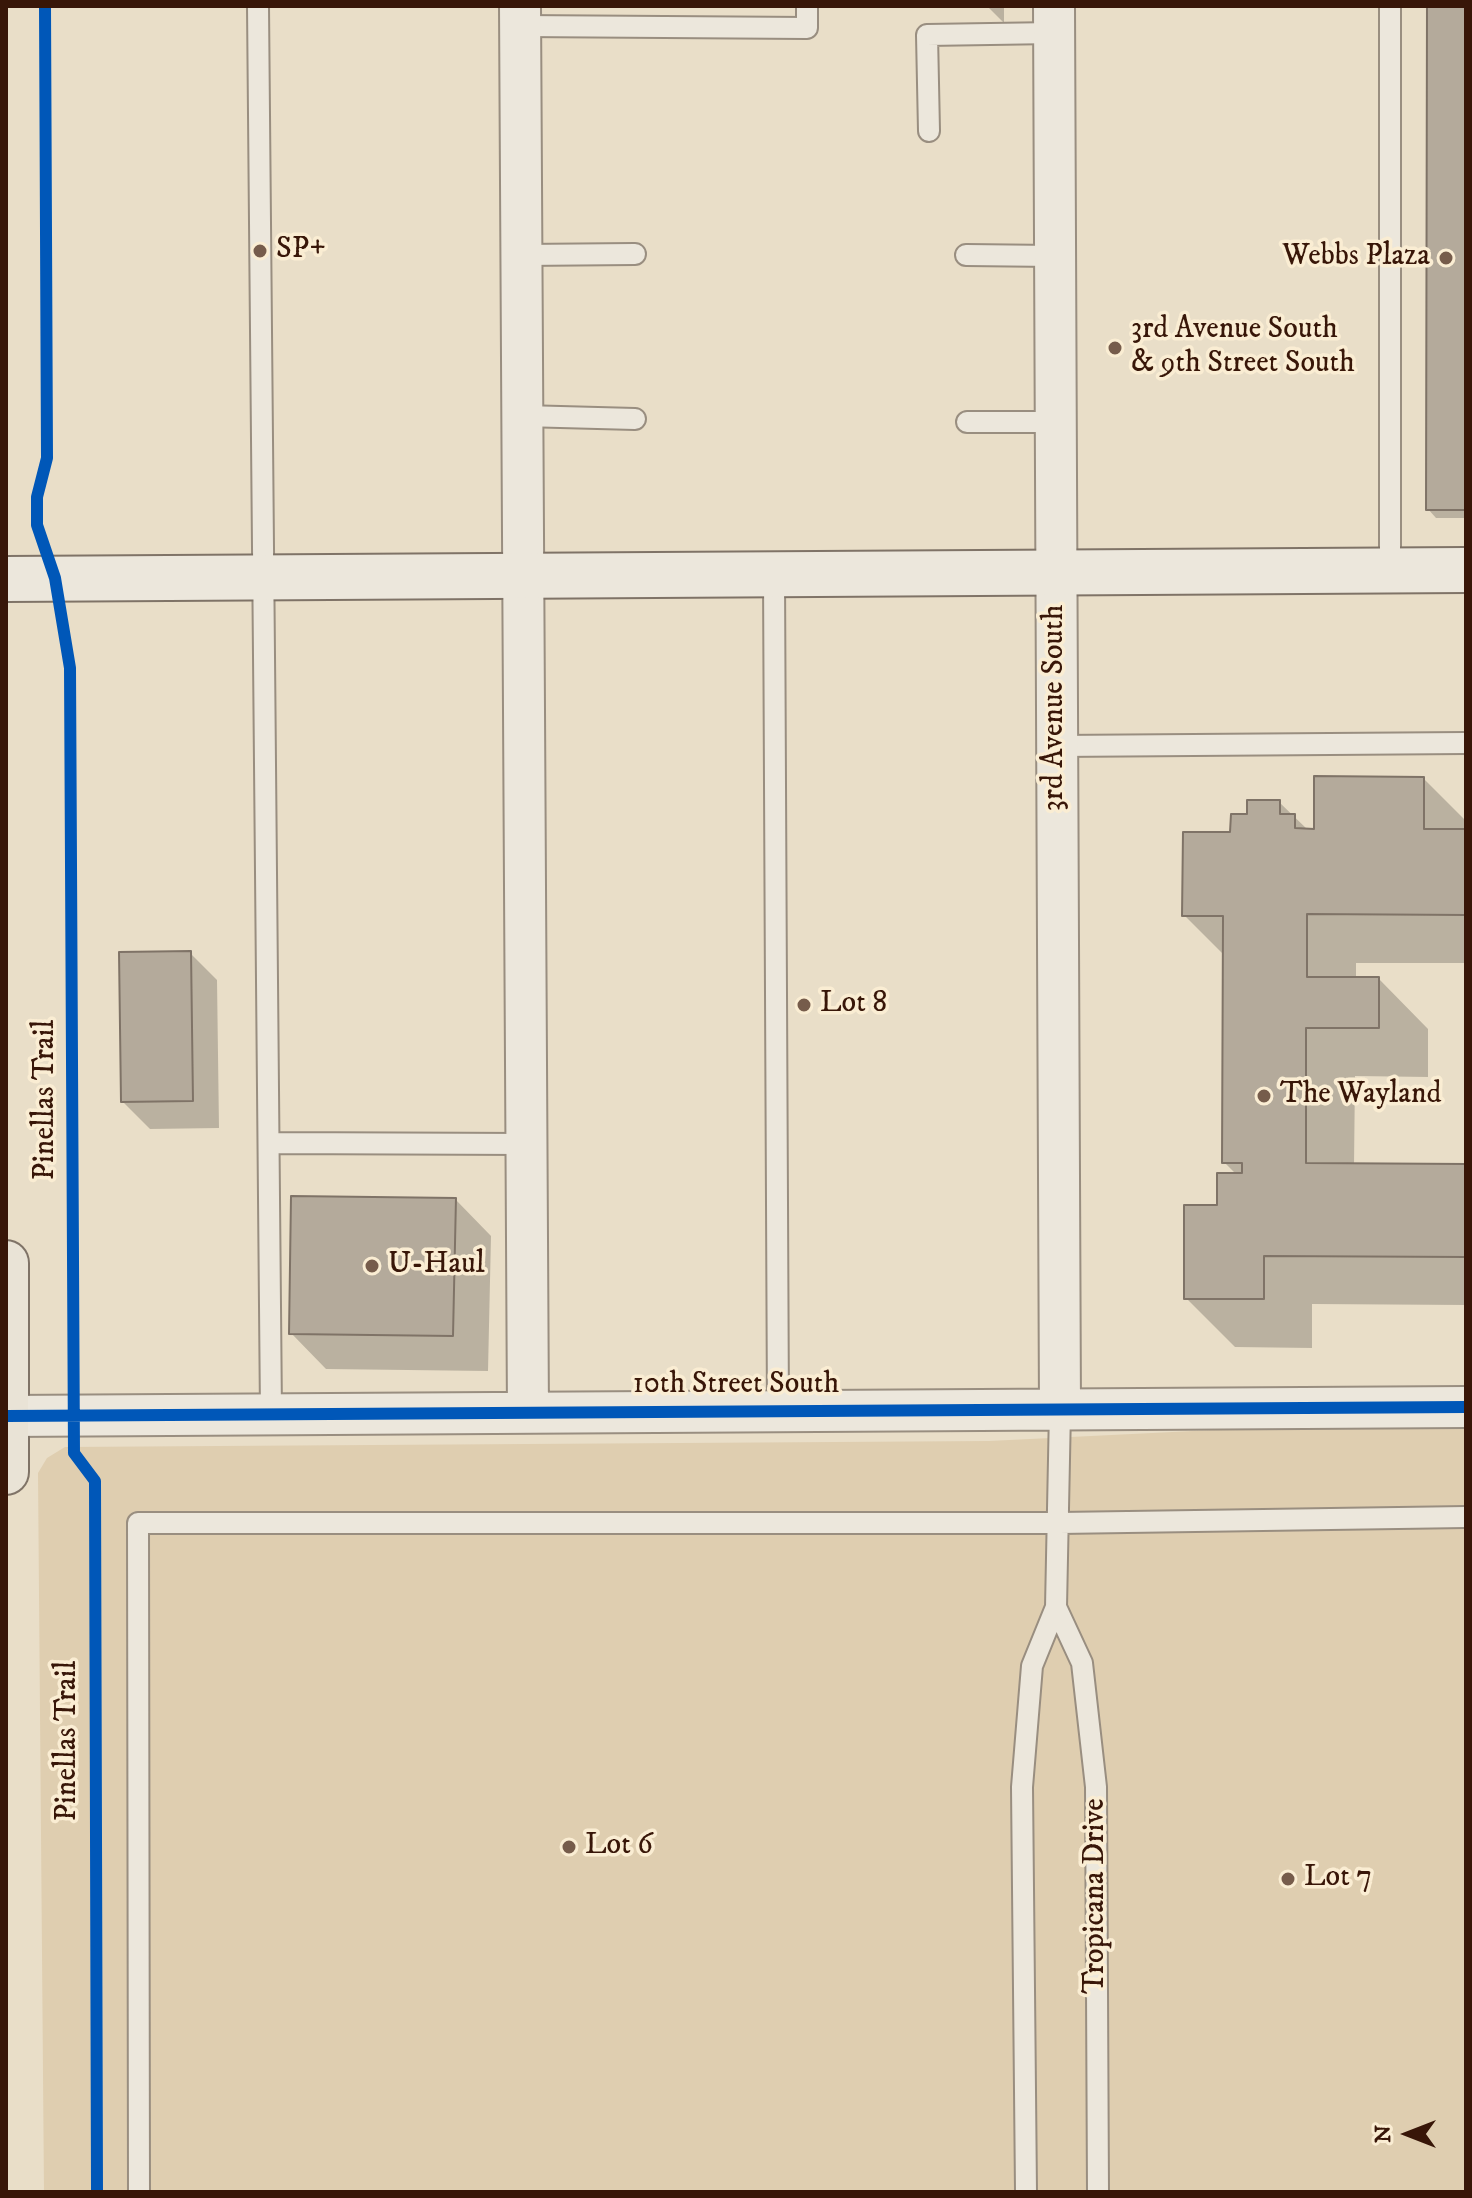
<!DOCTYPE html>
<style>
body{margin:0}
#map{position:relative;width:1472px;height:2198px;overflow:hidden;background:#e9dec8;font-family:"IM FELL DW Pica",serif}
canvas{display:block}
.frame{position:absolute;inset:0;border:8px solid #381608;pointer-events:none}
.north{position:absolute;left:1368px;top:2094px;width:80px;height:80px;-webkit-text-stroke:6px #faedd3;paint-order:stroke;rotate:270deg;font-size:22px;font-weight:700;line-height:32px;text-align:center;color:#381608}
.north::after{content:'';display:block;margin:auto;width:28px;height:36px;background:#381608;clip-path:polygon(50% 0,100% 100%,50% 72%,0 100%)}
</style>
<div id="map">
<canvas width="1472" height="2198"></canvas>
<div class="frame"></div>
<div class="north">N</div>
</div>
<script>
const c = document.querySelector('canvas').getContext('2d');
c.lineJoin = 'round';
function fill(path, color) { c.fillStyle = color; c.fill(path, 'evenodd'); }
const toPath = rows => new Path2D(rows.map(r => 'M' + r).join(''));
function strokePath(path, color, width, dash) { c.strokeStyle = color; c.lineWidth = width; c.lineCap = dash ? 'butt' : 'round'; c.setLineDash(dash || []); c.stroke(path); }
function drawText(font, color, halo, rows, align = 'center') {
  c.font = font + ' "IM FELL DW Pica",serif'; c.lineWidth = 7; c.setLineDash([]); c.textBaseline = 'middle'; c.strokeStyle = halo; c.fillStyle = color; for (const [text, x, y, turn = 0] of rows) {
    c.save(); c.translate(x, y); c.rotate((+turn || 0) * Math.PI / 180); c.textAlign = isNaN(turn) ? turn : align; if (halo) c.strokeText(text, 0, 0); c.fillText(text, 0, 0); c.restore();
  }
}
fill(toPath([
 [1466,1428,1466,2192,44,2192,38,1473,47,1458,65,1447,989,1441,1234,1429]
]), '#dfceb0');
fill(toPath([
 [987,6,1004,6,1004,23],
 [1429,6,1466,6,1466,518,1436,518,1428,509],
 [1424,779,1466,821,1466,963,1356,963,1356,979,1379,979,1428,1029,1428,1077,1355,1076,1354,1166,1466,1166,1466,1305,1312,1304,1312,1348,1235,1347,1186,1298,1219,1207,1237,1175,1224,1162,1225,956,1184,915,1232,834,1249,816,1279,802,1308,830,1316,831],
 [190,953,217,980,219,1128,150,1129,123,1102],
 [456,1200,491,1236,488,1371,326,1369,291,1333]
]), '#0003');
const building = toPath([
 [1427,6,1466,6,1466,510,1426,510,1427,6],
 [1314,776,1424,777,1424,829,1466,829,1466,915,1307,914,1307,977,1379,977,1379,1028,1306,1028,1306,1163,1466,1164,1466,1257,1264,1256,1264,1299,1184,1299,1184,1205,1217,1205,1217,1173,1242,1173,1242,1163,1222,1163,1223,916,1182,916,1183,832,1230,832,1231,814,1247,814,1247,800,1280,800,1280,814,1295,814,1295,828,1314,829,1314,776],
 [191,951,193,1101,121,1102,119,952,191,951],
 [291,1196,456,1198,453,1336,289,1334,291,1196]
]);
fill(building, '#b4aa9b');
strokePath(building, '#7f7367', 2);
const lane = toPath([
 [258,6,271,1414],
 [1390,6,1390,570],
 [521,26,807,28,807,6],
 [929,131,927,35,1054,33],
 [522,255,635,254],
 [966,255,1054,256],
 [523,416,635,419],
 [967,422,1055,422],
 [774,575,778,1411],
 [1057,746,1466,743],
 [269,1143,527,1144],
 [1056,1607,1060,1410],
 [139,2192,138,1523,1060,1523,1466,1517],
 [1026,2192,1022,1787,1032,1666,1056,1607,1082,1663,1096,1787,1098,2192]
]);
const street = toPath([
 [520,6,528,1413],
 [1054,6,1060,1410],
 [7,1416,1466,1407]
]);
const secondary = toPath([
 [6,579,1466,570]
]);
const primary = toPath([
 [6,1263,6,1472]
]);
strokePath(lane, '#998e80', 24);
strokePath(street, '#998e80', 44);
strokePath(secondary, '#7f7367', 48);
strokePath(primary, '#7f7367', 48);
strokePath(lane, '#ece7dc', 20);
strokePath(street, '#ece7dc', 40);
strokePath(secondary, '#ece7dc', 44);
strokePath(primary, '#e9e3d6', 44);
strokePath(toPath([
 [45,6,47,458,37,497,37,525,55,578,70,668,74,1453,95,1481,97,2192],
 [7,1416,1466,1407]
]), '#0057b8', 12);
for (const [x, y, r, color] of [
 [260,251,8,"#765c4b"],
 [1446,258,8,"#765c4b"],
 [1115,348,8,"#765c4b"],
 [804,1005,8,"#765c4b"],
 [1264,1096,8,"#765c4b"],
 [372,1266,8,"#765c4b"],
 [569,1847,8,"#765c4b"],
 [1288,1879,8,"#765c4b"]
]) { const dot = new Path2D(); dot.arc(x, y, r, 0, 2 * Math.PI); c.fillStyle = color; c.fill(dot); strokePath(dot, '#faedd3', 3); }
drawText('30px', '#381608', '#faedd3', [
 ["SP+",276,251],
 ["Webbs Plaza",1430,258,"right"],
 ["3rd Avenue South",1131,331],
 ["& 9th Street South",1131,365],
 ["Lot 8",820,1005],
 ["The Wayland",1280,1096],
 ["U-Haul",388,1266],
 ["Lot 6",585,1847],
 ["Lot 7",1304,1879]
], 'left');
drawText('30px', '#381608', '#faedd3', [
 ["3rd Avenue South",1056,708,-90],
 ["Pinellas Trail",47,1100,-90],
 ["10th Street South",736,1386],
 ["Pinellas Trail",69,1741,-90],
 ["Tropicana Drive",1097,1896,-90]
]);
</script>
